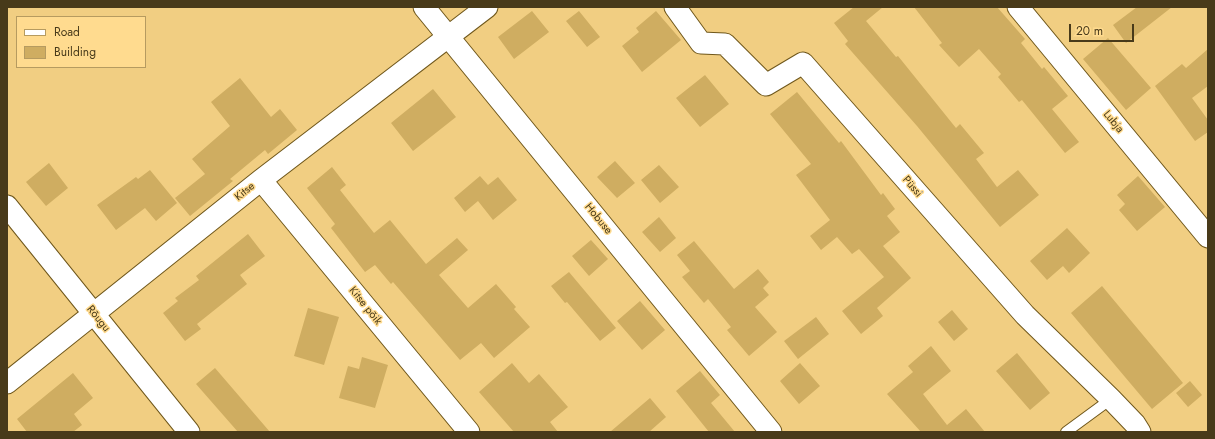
<!DOCTYPE html>
<meta charset="utf-8">
<style>
body{margin:0}
#map{position:relative;width:1215px;height:439px;overflow:hidden;background:#f1ce82;font-family:Jost,sans-serif}
canvas{display:block}
.frame{position:absolute;inset:0;border:8px solid #483a1a;pointer-events:none}
.legend{position:absolute;left:16px;top:16px;width:130px;height:52px;box-sizing:border-box;background:#ffdb8f;border:1px solid #b69b60;margin:0;padding:5px 7px;list-style:none;font-size:12px;color:#483a1a}
.legend li{display:flex;align-items:center;gap:8px;height:20px}
.legend b{width:20px;border:1px solid #b69b60}
.scale{position:absolute;left:1069px;top:24px;width:65px;height:18px;box-sizing:border-box;border:2px solid #483a1a;border-top:0;padding-left:5px;font-size:12px;line-height:14px;white-space:nowrap;color:#483a1a;-webkit-text-stroke:3px #ffdb8f;paint-order:stroke}
</style>
<div id="map">
<canvas width="1215" height="439"></canvas>
<div class="frame"></div>
<ul class="legend">
<li><b style="height:5px;background:#fff"></b>Road</li>
<li><b style="height:11px;background:#cfad61"></b>Building</li>
</ul>
<div class="scale">20 m</div>
</div>
<script>
const c = document.querySelector('canvas').getContext('2d');
c.lineJoin = 'round';
function fill(path, color) { c.fillStyle = color; c.fill(path, 'evenodd'); }
const toPath = rows => new Path2D(rows.map(r => 'M' + r).join(''));
function strokePath(path, color, width, dash) { c.strokeStyle = color; c.lineWidth = width; c.lineCap = dash ? 'butt' : 'round'; c.setLineDash(dash || []); c.stroke(path); }
function drawText(font, color, halo, rows, align = 'center') {
  c.font = font + ' Jost,sans-serif'; c.lineWidth = 3; c.setLineDash([]); c.textBaseline = 'middle'; c.strokeStyle = halo; c.fillStyle = color; for (const [text, x, y, turn = 0] of rows) {
    c.save(); c.translate(x, y); c.rotate((+turn || 0) * Math.PI / 180); c.textAlign = isNaN(turn) ? turn : align; if (halo) c.strokeText(text, 0, 0); c.fillText(text, 0, 0); c.restore();
  }
}
fill(toPath([
 [854,7,883,7,866,21,896,57,898,56,956,128,960,124,984,153,976,159,997,187,1018,170,1039,195,1000,227,917,126,845,44,848,41,834,23],
 [914,7,997,7,1025,39,1021,43,1042,69,1044,67,1068,96,1052,109,1079,142,1065,153,1022,100,1019,102,998,77,1001,74,979,49,959,67,939,45,942,43],
 [1137,7,1172,7,1126,43,1113,25],
 [532,11,549,32,514,59,498,37],
 [579,11,600,37,587,47,566,21],
 [656,11,681,40,642,72,622,46,639,32,636,28],
 [1108,38,1151,88,1126,110,1083,59],
 [1208,49,1208,86,1192,98,1208,120,1208,132,1195,141,1155,86,1182,64,1186,68],
 [705,75,729,104,700,127,676,98],
 [240,78,271,117,280,109,297,130,268,154,265,150,230,179,233,181,190,216,175,198,205,174,192,159,230,126,211,102],
 [433,89,456,117,413,151,391,123],
 [797,92,839,143,841,141,881,195,883,193,895,209,887,216,900,232,883,246,911,278,877,308,883,316,861,334,842,311,884,277,859,249,852,254,837,237,821,250,810,236,830,220,796,175,811,164,770,114],
 [615,161,635,183,617,198,597,177],
 [49,163,68,188,46,206,26,182],
 [659,165,679,187,660,203,641,180],
 [332,167,346,185,340,190,374,233,390,220,426,264,457,238,468,250,439,275,468,308,496,284,516,307,514,309,530,327,494,358,481,343,460,360,393,282,391,284,375,265,365,272,331,228,335,224,307,188],
 [150,170,177,203,156,221,145,208,116,230,97,205,136,177,138,179],
 [480,176,488,185,498,177,517,200,493,220,478,201,465,212,454,198],
 [1138,176,1165,207,1137,231,1119,210,1125,204,1117,195],
 [659,217,676,238,660,252,642,232],
 [1067,228,1090,253,1069,273,1063,266,1047,280,1030,261],
 [248,234,265,256,240,275,247,284,197,324,201,329,185,341,163,313,178,301,175,298,199,280,196,276],
 [591,240,608,259,589,276,572,256],
 [694,241,734,289,758,269,769,282,763,288,769,295,755,307,777,332,749,356,727,330,731,327,708,299,704,303,682,277,690,271,677,255],
 [569,272,616,328,600,341,567,302,565,303,551,286],
 [1102,286,1183,383,1152,409,1071,313],
 [640,301,665,330,642,350,617,321],
 [308,308,339,317,324,365,294,356],
 [952,310,968,329,954,341,938,322],
 [816,317,829,334,798,359,784,341],
 [931,346,951,371,923,394,947,425,966,409,985,432,921,432,887,394,913,372,908,366],
 [1017,353,1050,393,1030,410,996,371],
 [362,357,388,365,375,408,339,398,348,366,359,369],
 [512,363,529,383,539,374,568,407,550,422,558,432,514,432,479,392],
 [800,363,820,386,799,404,780,381],
 [215,368,270,432,238,432,196,384],
 [700,371,720,395,711,403,735,432,709,432,676,391],
 [73,373,93,398,74,414,82,425,73,432,27,432,17,419],
 [1190,381,1202,395,1188,407,1176,393],
 [650,398,666,417,649,432,610,432]
]), '#cfad61');
const lane = toPath([
 [1066,432,1111,399]
]);
const street = toPath([
 [424,7,771,432],
 [675,7,701,43,725,44,766,85,803,63,1025,315,1111,399,1135,424,1140,432],
 [1018,7,1208,237],
 [261,180,469,432],
 [7,206,189,432],
 [7,383,261,180,487,7]
]);
strokePath(lane, '#6f571b', 12);
strokePath(street, '#6f571b', 23);
strokePath(lane, '#fff', 10);
strokePath(street, '#fff', 21);
drawText('11px', '#483a1a', '#ffdb8f', [
 ["Lubja",1113,122,50],
 ["Püssi",912,187,49],
 ["Kitse",245,192,-39],
 ["Hobuse",598,219,51],
 ["Kitse põik",365,306,51],
 ["Rõugu",98,319,51]
]);
</script>
